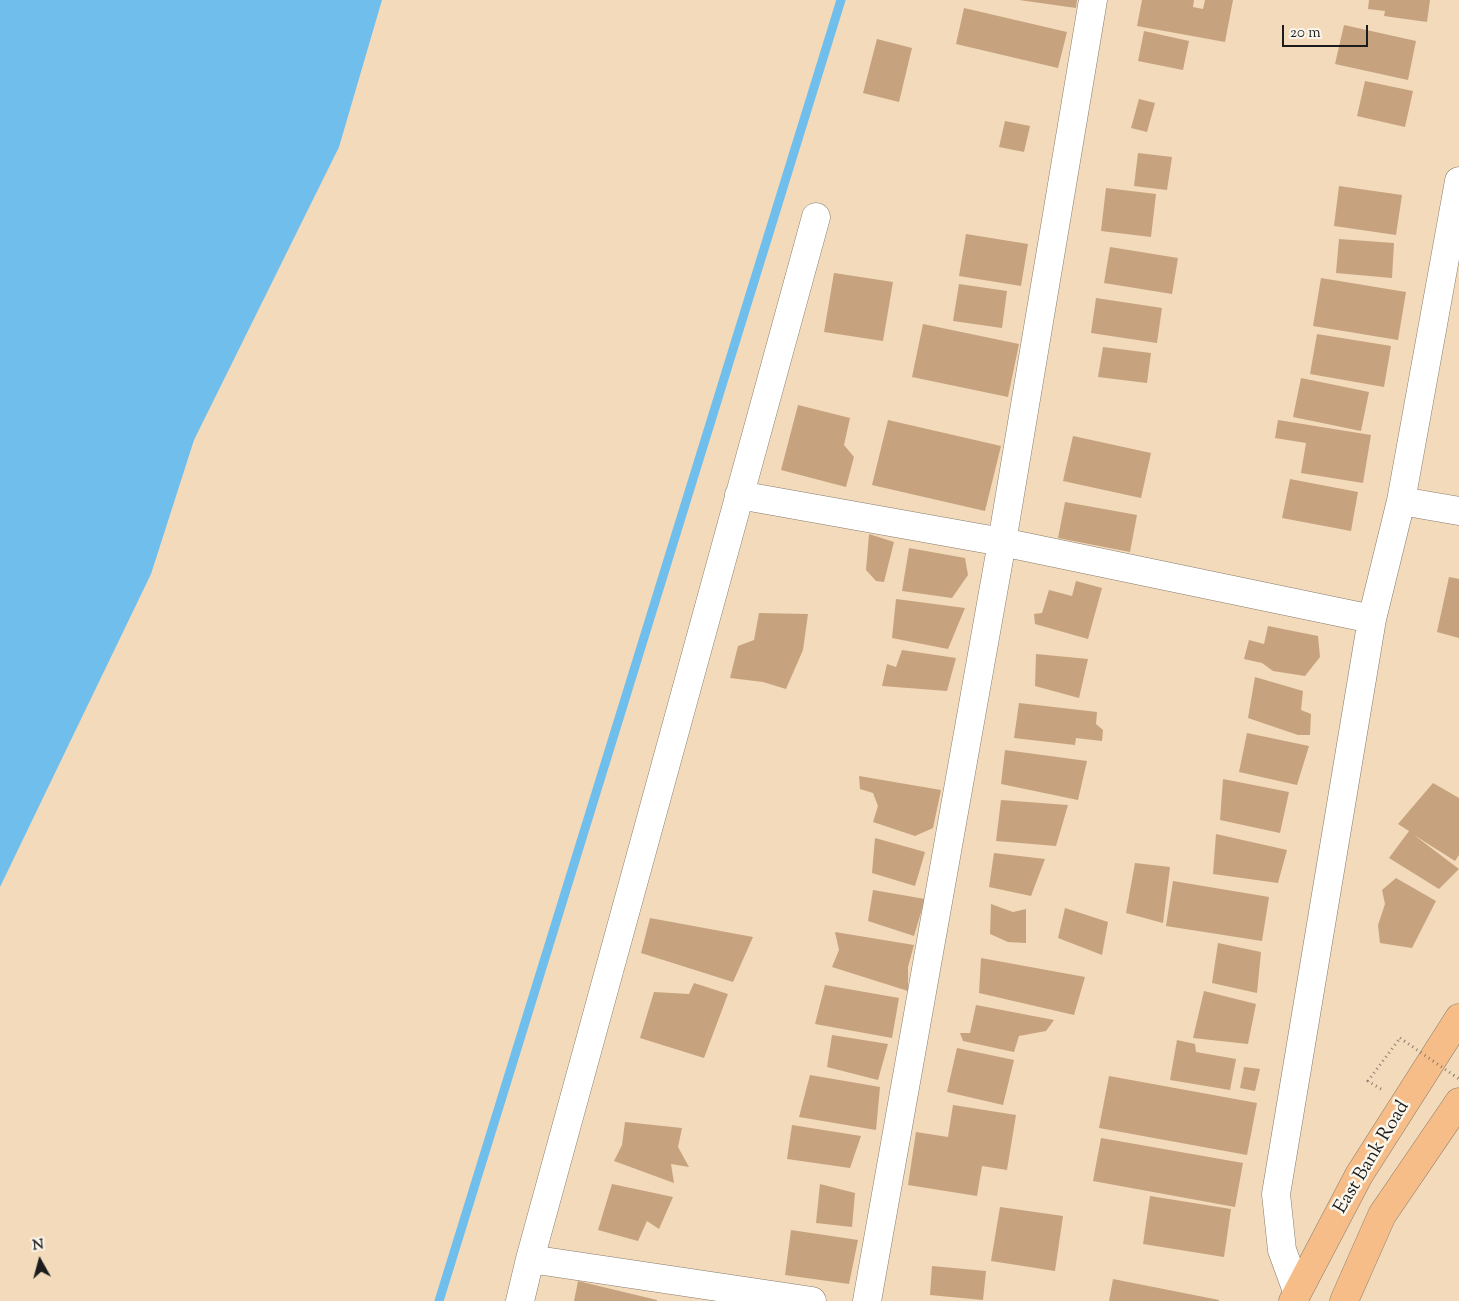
<!DOCTYPE html>
<style>
body{margin:0}
#map{position:relative;width:1459px;height:1301px;overflow:hidden;background:#f2dabb;font-family:"Sorts Mill Goudy",serif}
canvas{display:block}
.north{position:absolute;left:15px;top:1236px;width:50px;height:50px;-webkit-text-stroke:4px #fbf7ec;paint-order:stroke;rotate:353deg;font-size:14px;font-weight:700;line-height:20px;text-align:center;color:#1c1c1c}
.north::after{content:'';display:block;margin:auto;width:18px;height:22px;background:#1c1c1c;clip-path:polygon(50% 0,100% 100%,50% 72%,0 100%)}
.scale{position:absolute;left:1282px;top:25px;width:86px;height:22px;box-sizing:border-box;border:2px solid #1c1c1c;border-top:0;padding-left:6px;font-size:15px;line-height:18px;white-space:nowrap;color:#1c1c1c;-webkit-text-stroke:4px #fbf7ec;paint-order:stroke}
</style>
<div id="map">
<canvas width="1459" height="1301"></canvas>
<div class="north">N</div>
<div class="scale">20 m</div>
</div>
<script>
const c = document.querySelector('canvas').getContext('2d');
c.lineJoin = 'round';
function fill(path, color) { c.fillStyle = color; c.fill(path, 'evenodd'); }
const toPath = rows => new Path2D(rows.map(r => 'M' + r).join(''));
function strokePath(path, color, width, dash) { c.strokeStyle = color; c.lineWidth = width; c.lineCap = dash ? 'butt' : 'round'; c.setLineDash(dash || []); c.stroke(path); }
function drawText(font, color, halo, rows, align = 'center') {
  c.font = font + ' "Sorts Mill Goudy",serif'; c.lineWidth = 5; c.setLineDash([]); c.textBaseline = 'middle'; c.strokeStyle = halo; c.fillStyle = color; for (const [text, x, y, turn = 0] of rows) {
    c.save(); c.translate(x, y); c.rotate((+turn || 0) * Math.PI / 180); c.textAlign = isNaN(turn) ? turn : align; if (halo) c.strokeText(text, 0, 0); c.fillText(text, 0, 0); c.restore();
  }
}
fill(toPath([
 [0,0,382,0,339,147,194,440,151,574,0,887]
]), '#70beeb');
strokePath(toPath([
 [439,1301,841,0]
]), '#70beeb', 9);
fill(toPath([
 [1019,0,1077,0,1076,8],
 [1142,0,1194,0,1193,7,1203,9,1205,0,1233,0,1225,42,1137,26],
 [1369,0,1430,0,1427,22,1384,16,1385,11,1368,9],
 [964,8,1067,32,1058,68,956,44],
 [1344,25,1416,41,1408,80,1335,64],
 [1144,31,1189,41,1183,70,1138,61],
 [877,39,912,48,899,102,863,93],
 [1365,81,1413,91,1405,127,1357,116],
 [1139,99,1155,103,1147,132,1131,128],
 [1005,121,1030,126,1024,152,999,147],
 [1138,153,1172,157,1167,190,1134,186],
 [1339,186,1402,195,1396,235,1334,226],
 [1106,188,1156,194,1151,237,1101,231],
 [966,234,1028,244,1021,286,959,276],
 [1339,239,1394,243,1392,278,1336,273],
 [1110,247,1178,258,1172,294,1104,283],
 [834,273,893,282,883,341,824,332],
 [1321,278,1406,292,1398,340,1313,326],
 [959,284,1007,291,1002,328,953,321],
 [1096,298,1162,308,1157,343,1091,333],
 [923,324,1019,344,1008,397,912,377],
 [1317,334,1391,346,1384,387,1310,374],
 [1103,347,1151,353,1147,383,1098,377],
 [1301,378,1369,392,1361,431,1293,417],
 [798,405,850,418,844,445,854,457,846,487,781,470],
 [888,420,1001,446,985,511,872,485],
 [1278,420,1371,435,1363,483,1301,473,1306,443,1275,438],
 [1073,436,1151,453,1141,498,1063,481],
 [1290,479,1358,492,1351,531,1282,518],
 [1065,502,1137,515,1130,552,1058,538],
 [869,534,894,542,884,582,876,581,866,570],
 [909,548,965,558,968,575,952,598,902,591],
 [1449,577,1459,579,1459,638,1437,632],
 [1076,581,1102,588,1088,639,1035,624,1034,614,1042,613,1049,590,1072,596],
 [896,599,965,608,948,649,892,638],
 [759,613,808,614,803,650,786,689,763,682,730,678,738,646,754,640],
 [1268,626,1318,636,1320,657,1305,676,1273,671,1262,663,1244,659,1249,640,1264,644],
 [902,650,956,658,947,691,882,686,887,664,896,667],
 [1036,654,1088,659,1079,698,1035,686],
 [1255,677,1303,691,1301,710,1311,714,1310,735,1298,735,1248,718],
 [1019,703,1097,712,1096,724,1103,730,1102,741,1076,738,1075,745,1014,738],
 [1247,733,1309,746,1297,785,1239,772],
 [1005,750,1087,761,1078,800,1001,784],
 [859,776,941,790,933,828,915,836,873,822,878,806,873,793,860,789],
 [1223,779,1289,792,1280,833,1220,820],
 [1433,783,1459,798,1459,855,1455,861,1414,835,1459,869,1439,889,1389,858,1409,831,1398,824],
 [1001,800,1068,805,1056,846,996,841],
 [1216,834,1287,850,1278,883,1213,874],
 [875,838,925,852,915,886,872,873],
 [994,853,1045,859,1031,896,989,887],
 [1135,863,1170,867,1163,923,1126,913],
 [1396,878,1436,901,1412,948,1380,943,1378,925,1385,904,1382,890],
 [1173,881,1269,897,1262,941,1166,926],
 [873,890,925,899,914,936,868,921],
 [991,904,1013,912,1026,909,1026,943,1008,942,990,934],
 [1065,908,1108,922,1102,955,1058,938],
 [650,918,753,937,733,982,641,953],
 [835,932,914,945,908,967,908,991,832,967,839,950],
 [1218,943,1261,952,1257,993,1212,983],
 [981,958,1085,977,1074,1015,979,993],
 [694,983,728,994,704,1058,640,1038,654,992,689,994],
 [825,985,899,998,892,1038,815,1024],
 [1204,991,1256,1004,1248,1044,1193,1038],
 [976,1005,1054,1020,1046,1031,1019,1036,1014,1052,963,1041,960,1033,970,1033],
 [832,1035,888,1044,878,1080,827,1067],
 [1177,1040,1195,1044,1196,1052,1236,1059,1230,1090,1170,1080],
 [957,1048,1014,1060,1003,1105,947,1092],
 [1244,1067,1260,1069,1255,1091,1240,1088],
 [810,1075,880,1087,876,1130,799,1117],
 [1109,1076,1257,1103,1247,1155,1099,1128],
 [953,1105,1016,1115,1007,1170,982,1166,977,1196,908,1185,916,1132,948,1137],
 [625,1122,682,1128,678,1147,689,1167,671,1164,674,1183,614,1161,622,1145],
 [792,1125,861,1136,850,1168,787,1159],
 [1101,1138,1243,1163,1235,1207,1093,1181],
 [612,1184,673,1197,659,1229,647,1221,638,1241,598,1230],
 [820,1184,855,1193,852,1227,816,1223],
 [1150,1196,1231,1209,1224,1257,1143,1244],
 [1000,1207,1063,1216,1055,1271,991,1261],
 [791,1230,858,1240,849,1284,785,1275],
 [932,1266,986,1271,983,1300,930,1295],
 [1113,1279,1219,1300,1219,1301,1109,1301],
 [578,1281,657,1300,657,1301,574,1301]
]), '#c6a37e');
const minor = toPath([
 [739,495,1002,542,1372,619],
 [1401,501,1459,511],
 [530,1259,812,1301],
 [1297,1291,1282,1250,1276,1194,1372,619,1401,501,1459,181],
 [520,1301,530,1259,816,217],
 [867,1301,1002,542,1093,0]
]);
const major = toPath([
 [1293,1301,1359,1175,1459,1018],
 [1344,1301,1382,1215,1459,1102]
]);
strokePath(minor, '#877b6c', 29);
strokePath(major, '#877b6c', 29);
strokePath(toPath([
 [1381,1089,1368,1081,1400,1038]
]), '#877b6c', 3, [1, 4]);
strokePath(minor, '#fff', 28);
strokePath(major, '#f7bd88', 28);
strokePath(toPath([
 [1400,1038,1459,1079]
]), '#877b6c', 3, [1, 4]);
drawText('19px', '#1c1c1c', '#fbf7ec', [
 ["East Bank Road",1373,1158,-59]
]);
</script>
